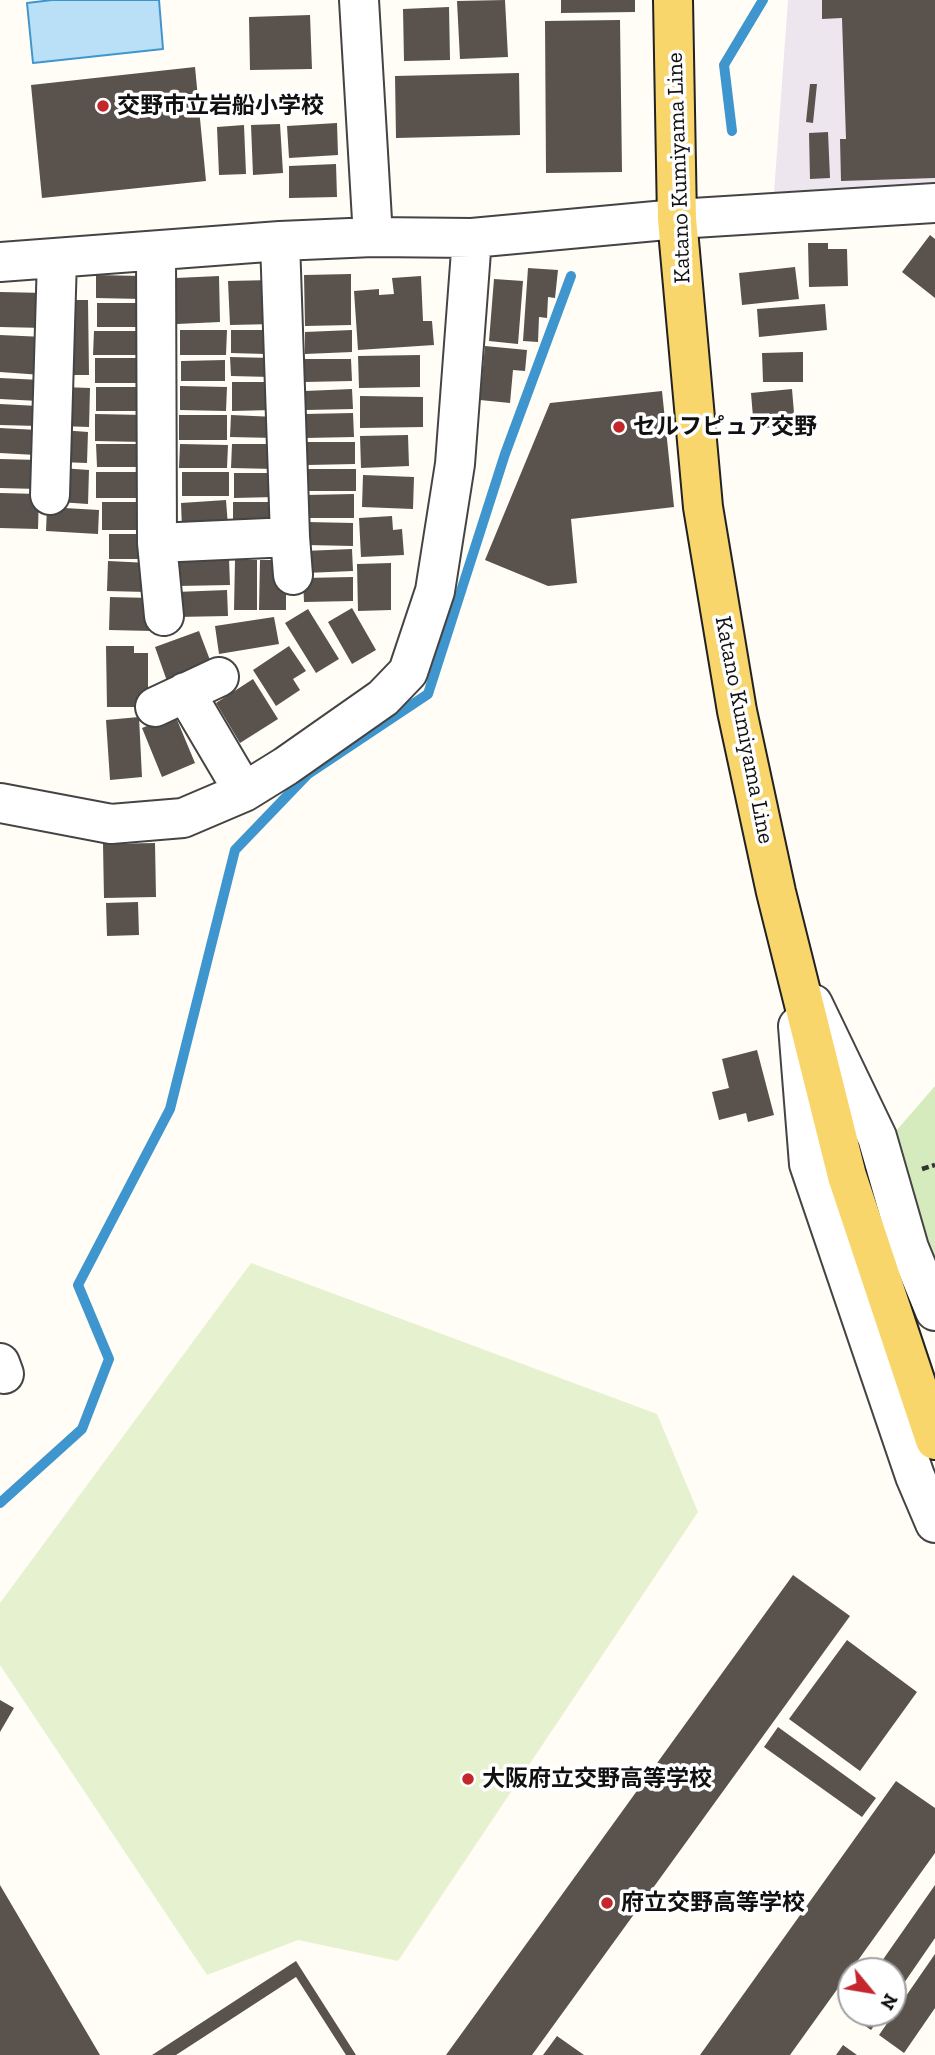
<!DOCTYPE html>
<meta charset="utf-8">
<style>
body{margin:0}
#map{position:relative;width:935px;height:2055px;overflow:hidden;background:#fffdf5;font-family:"Zilla Slab",serif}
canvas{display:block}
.north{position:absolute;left:837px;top:1957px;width:70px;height:70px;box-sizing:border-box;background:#fff;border:2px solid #a0a0a0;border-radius:50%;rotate:120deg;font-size:19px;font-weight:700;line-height:28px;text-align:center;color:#111}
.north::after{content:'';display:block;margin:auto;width:24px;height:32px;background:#c4262e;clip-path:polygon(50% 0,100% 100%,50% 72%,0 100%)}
</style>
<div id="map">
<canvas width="935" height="2055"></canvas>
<div class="north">N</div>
</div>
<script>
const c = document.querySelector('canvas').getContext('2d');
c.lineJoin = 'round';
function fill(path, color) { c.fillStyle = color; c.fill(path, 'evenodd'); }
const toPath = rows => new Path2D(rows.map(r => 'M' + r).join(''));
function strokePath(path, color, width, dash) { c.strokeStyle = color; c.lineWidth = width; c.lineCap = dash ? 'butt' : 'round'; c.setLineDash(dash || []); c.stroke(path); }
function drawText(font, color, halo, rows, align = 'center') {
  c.font = font + ' "Zilla Slab","Noto Sans JP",serif'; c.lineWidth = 7; c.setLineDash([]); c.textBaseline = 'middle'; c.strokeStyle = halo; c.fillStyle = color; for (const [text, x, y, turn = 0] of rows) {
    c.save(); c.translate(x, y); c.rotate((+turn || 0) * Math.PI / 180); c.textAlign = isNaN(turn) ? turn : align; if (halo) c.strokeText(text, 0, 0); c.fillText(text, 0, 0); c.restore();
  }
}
fill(toPath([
 [788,0,935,0,935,183,774,193]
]), '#eee6ef');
fill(toPath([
 [935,1086,935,1278,890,1138]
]), '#d5ebbd');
fill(toPath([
 [251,1263,657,1414,698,1512,398,1961,298,1940,207,1975,0,1665,0,1603]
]), '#e6f2cf');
const water = toPath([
 [52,0,159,0,163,49,33,63,27,3,52,0]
]);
fill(water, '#b9e0f7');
strokePath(water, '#3f96cf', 2);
strokePath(toPath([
 [732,131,724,65,763,0],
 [0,1503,82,1429,109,1359,78,1285,170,1109,235,850,308,774,428,694,505,454,571,276]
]), '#3f96cf', 10);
fill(toPath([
 [505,0,508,57,460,59,457,1],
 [561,0,635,0,635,12,561,13],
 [822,0,935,0,935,178,841,181,840,139,846,139,842,18,822,19],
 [449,7,450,60,404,61,403,9],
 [310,15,312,69,250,70,249,17],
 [620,20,622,172,546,173,545,21],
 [195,67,206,181,42,198,31,85],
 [519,73,520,135,396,138,395,76],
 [810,84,817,84,813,123,806,122],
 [337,123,338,155,289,158,287,126],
 [280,124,283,173,253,175,251,125],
 [244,125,246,174,219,175,217,127],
 [828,132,830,178,810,179,809,133],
 [336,164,337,197,289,198,289,166],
 [930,235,935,239,935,298,902,272],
 [808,243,828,243,828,249,847,249,848,286,809,287],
 [795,267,799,299,742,305,739,273],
 [528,268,558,270,555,298,548,297,547,318,539,317,538,342,523,341],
 [351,274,351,325,305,326,304,275],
 [96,275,142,276,142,299,96,298],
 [219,276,220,322,177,324,176,278],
 [421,276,423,321,432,321,434,345,358,350,354,291,379,289,379,295,394,294,392,278],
 [494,279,523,281,518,344,489,341],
 [272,280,274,324,230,325,228,281],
 [0,292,46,293,45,328,0,327],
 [66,300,88,300,89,375,67,375],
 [97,303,143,303,143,327,97,327],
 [825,304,827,330,759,337,757,309],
 [180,330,227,330,226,355,180,355],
 [231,330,265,330,265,354,231,353],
 [352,330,352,352,305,354,305,332],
 [94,331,142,331,141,355,93,355],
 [0,335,44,337,42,375,0,372],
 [485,346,527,350,525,371,513,370,510,403,480,400],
 [803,352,803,382,763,382,762,353],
 [420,355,420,387,359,388,358,356],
 [230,357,272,358,271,377,231,376],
 [95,358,145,358,145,383,95,383],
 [304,359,351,359,352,381,304,382],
 [225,360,225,381,181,381,181,361],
 [0,378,41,380,39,401,0,399],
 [232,382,273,382,273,410,232,411],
 [180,386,227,387,226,411,180,410],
 [63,387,90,388,89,427,61,426],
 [96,387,144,387,144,411,96,411],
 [352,389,353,409,306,410,305,391],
 [792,389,795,425,754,429,751,393],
 [662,391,674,507,571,519,577,583,548,586,485,560,550,403],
 [360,396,423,397,423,427,360,428],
 [0,404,38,406,38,426,0,425],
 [353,413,354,437,305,438,305,414],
 [95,414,144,415,144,442,95,441],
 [179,415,227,415,227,440,179,440],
 [231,415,276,417,275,438,230,437],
 [0,428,37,430,36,455,0,453],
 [61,430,88,432,87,463,60,462],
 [408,435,409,466,361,468,360,436],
 [307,442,355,442,355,464,307,465],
 [96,444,145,444,144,467,97,467],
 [180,444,228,445,227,468,179,468],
 [232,444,276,444,275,469,231,468],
 [0,459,39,460,38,489,0,488],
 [61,468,89,470,88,504,59,502],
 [306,469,356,469,356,491,307,491],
 [96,472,144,472,144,498,96,498],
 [182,472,229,472,229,496,182,496],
 [234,473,275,473,275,497,234,498],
 [363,475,414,477,413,509,362,507],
 [0,493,39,494,38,529,0,528],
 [354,494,354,518,306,518,306,495],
 [226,500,228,526,182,529,181,503],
 [102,502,143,502,143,530,102,530],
 [233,502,272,502,272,528,233,529],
 [47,507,99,510,98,534,46,531],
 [392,516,393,530,402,529,404,555,361,557,359,518],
 [307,522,353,523,353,546,307,545],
 [109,534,147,534,147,559,109,559],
 [352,549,353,571,305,573,304,551],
 [229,559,230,585,177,586,176,560],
 [235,560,257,560,257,610,234,610],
 [260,560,273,560,273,574,286,574,286,610,259,610],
 [108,561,149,563,147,592,107,591],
 [391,563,391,610,358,611,357,564],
 [353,577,353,601,304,602,303,578],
 [227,590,228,616,176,617,176,592],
 [110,597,152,598,152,631,109,630],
 [352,608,376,650,352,664,328,622],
 [308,609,339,659,316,673,285,623],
 [274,617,279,644,219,654,215,626],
 [199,631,213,668,168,684,155,647],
 [106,646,134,646,134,653,148,653,148,707,107,707],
 [289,646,306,671,293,679,300,690,276,706,253,670],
 [253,679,278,719,240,743,216,703],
 [175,715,195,763,162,777,142,728],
 [139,717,142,777,110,780,106,720],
 [155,843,156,897,104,898,103,844],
 [138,902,139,935,107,936,106,903],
 [757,1050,774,1115,748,1122,746,1113,719,1120,712,1092,729,1088,722,1059],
 [793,1575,850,1616,532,2055,446,2055],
 [847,1640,917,1692,860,1771,789,1719],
 [0,1700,14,1708,0,1732],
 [778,1727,876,1798,862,1817,764,1747],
 [896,1781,935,1808,935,1853,790,2055,700,2055],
 [0,1885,100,2055,0,2055],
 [935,1885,935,1938,893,1999,893,1971,875,1971],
 [935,1954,935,2008,904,2053,879,2035],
 [296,1961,356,2055,346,2055,296,1977,176,2055,152,2055],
 [851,2006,851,2013,883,2013,871,2030,847,2013],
 [557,2036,584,2055,543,2055],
 [843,2045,857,2055,836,2055]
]), '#5a524d');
const minor = toPath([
 [359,0,373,237],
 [156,253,157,543,290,537,280,241],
 [0,262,280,241,373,237,472,238,677,219,935,203],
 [50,495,57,258],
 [290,537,293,575],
 [157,543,164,616],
 [185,692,244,792],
 [155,707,219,677],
 [0,803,111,824,183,818,244,792,286,766,383,698,408,672,435,591,455,464,472,238],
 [813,1004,877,1137,909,1248,935,1311],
 [798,1026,809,1164,915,1476,935,1523],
 [0,1363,4,1374]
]);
const major = toPath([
 [673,0,677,219,703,507,737,711,776,892,847,1176,935,1440]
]);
strokePath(minor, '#444', 42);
strokePath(major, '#222', 42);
strokePath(toPath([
 [922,1169,935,1165]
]), '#333', 4.5, [7, 3.5]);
strokePath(minor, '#fff', 38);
strokePath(major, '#f9d66b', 38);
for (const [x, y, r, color] of [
 [103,106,7,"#c4262e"],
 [619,427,7,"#c4262e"],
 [468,1779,7,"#c4262e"],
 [607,1903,7,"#c4262e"]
]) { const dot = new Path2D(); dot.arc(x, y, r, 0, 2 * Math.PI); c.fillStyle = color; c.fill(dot); strokePath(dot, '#fff', 2.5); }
drawText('bold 23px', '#111', '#fff', [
 ["交野市立岩船小学校",117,106],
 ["セルフピュア交野",633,427],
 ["大阪府立交野高等学校",482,1779],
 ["府立交野高等学校",621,1903]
], 'left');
drawText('23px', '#111', '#fff', [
 ["Katano Kumiyama Line",679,168,-92],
 ["Katano Kumiyama Line",744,730,79]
]);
</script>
